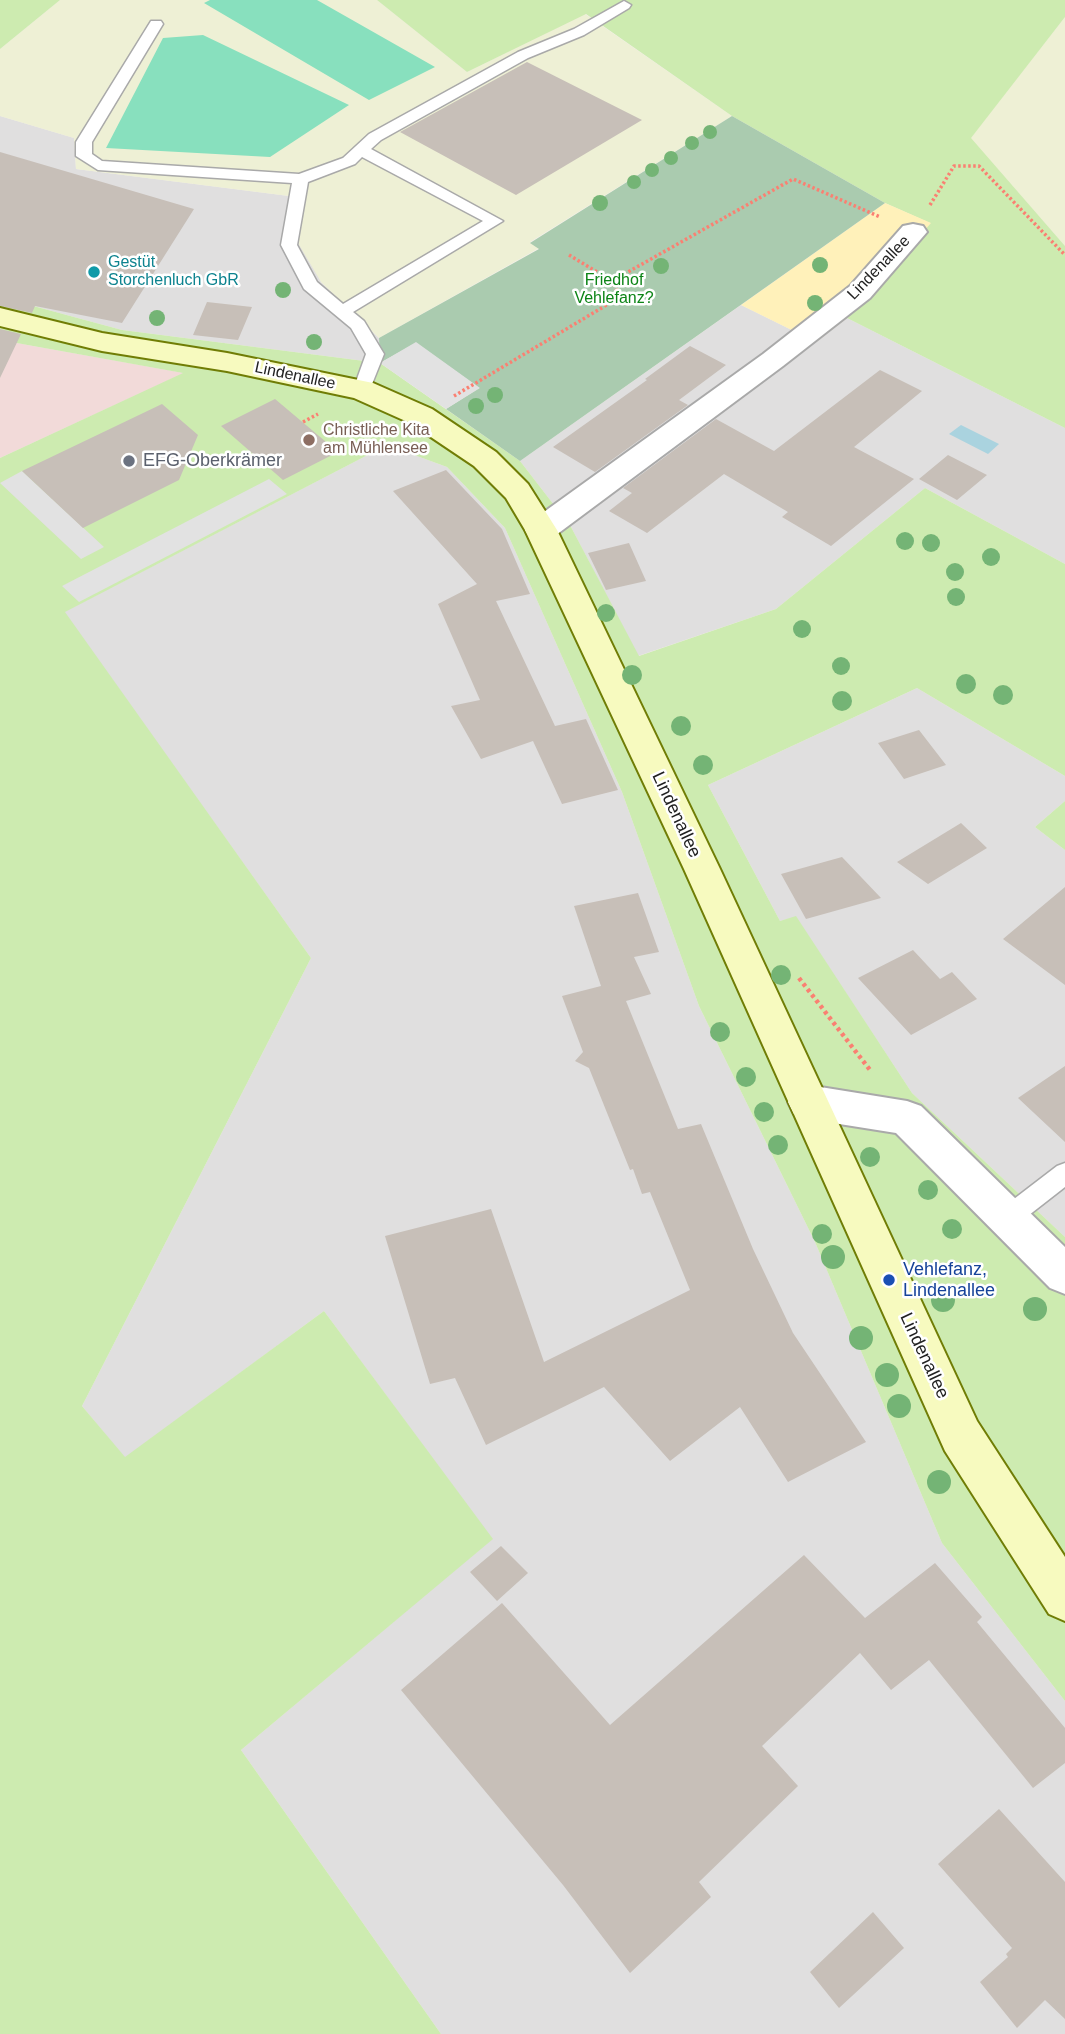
<!DOCTYPE html>
<meta charset="utf-8">
<style>
body{margin:0}
canvas{display:block;background:#f2efe9}
</style>
<canvas width="1065" height="2034"></canvas>
<script>
const c = document.querySelector('canvas').getContext('2d');
c.lineJoin = 'round';
function fill(path, color) { c.fillStyle = color; c.fill(path, 'evenodd'); }
const toPath = rows => new Path2D(rows.map(r => 'M' + r).join(''));
function strokePath(path, color, width, dash) { c.strokeStyle = color; c.lineWidth = width; c.lineCap = dash ? 'butt' : 'round'; c.setLineDash(dash || []); c.stroke(path); }
function drawText(font, color, halo, rows, align = 'center') {
  c.font = font + ' Helvetica,sans-serif'; c.lineWidth = 5; c.setLineDash([]); c.textBaseline = 'middle'; c.strokeStyle = halo; c.fillStyle = color; for (const [text, x, y, turn = 0] of rows) {
    c.save(); c.translate(x, y); c.rotate((+turn || 0) * Math.PI / 180); c.textAlign = isNaN(turn) ? turn : align; if (halo) c.strokeText(text, 0, 0); c.fillText(text, 0, 0); c.restore();
  }
}
fill(toPath([
 [0,116,74,138,76,169,297,197,321,282,379,338,380,363,122,330,0,297],
 [741,305,816,342,847,318,1065,428,1065,564,925,488,776,609,638,656,571,527,520,461],
 [387,445,447,467,505,528,622,792,699,1006,815,1242,942,1543,1065,1701,1065,2034,441,2034,241,1750,492,1539,324,1311,125,1458,82,1406,311,958,64,612],
 [917,688,1065,776,1065,801,1035,827,1065,850,1065,1237,912,1093,796,917,780,921,708,785]
]), '#e0dfdf');
fill(toPath([
 [0,340,184,373,0,458]
]), '#f2dad9');
fill(toPath([
 [60,0,377,0,467,72,585,14,732,116,530,242,539,248,379,338,321,282,298,243,297,197,76,169,74,138,0,116,0,49],
 [1065,17,1065,246,970,138]
]), '#eef0d5');
fill(toPath([
 [0,0,60,0,0,49],
 [377,0,1065,0,1065,17,971,138,1065,246,1065,428,847,318,930,223,885,203,732,116,586,14,467,72],
 [0,297,122,330,380,363,520,461,571,527,639,656,776,609,925,488,1065,564,1065,776,917,688,708,785,780,921,796,916,912,1093,1065,1237,1065,1701,942,1543,815,1242,699,1006,622,792,505,528,447,467,387,445,65,612,311,958,82,1406,125,1457,324,1311,493,1539,241,1750,441,2034,0,2034,0,458,183,373,0,340],
 [1065,801,1065,850,1035,827]
]), '#cdebb0');
fill(toPath([
 [885,203,931,223,847,318,816,342,741,305]
]), '#fff1ba');
fill(toPath([
 [732,116,885,203,520,461,446,409,479,388,416,343,380,363,379,338,539,249,530,243]
]), '#aacbaf');
fill(toPath([
 [210,0,317,0,435,67,369,100,204,3],
 [203,35,349,105,270,157,106,148,163,38]
]), '#88e0be');
fill(toPath([
 [416,342,480,388,446,409,380,363],
 [22,471,104,547,81,559,0,483],
 [269,479,287,494,79,602,62,586]
]), '#e2e2e2');
fill(toPath([
 [961,425,999,444,988,454,949,434]
]), '#aad3df');
fill(toPath([
 [527,62,642,120,516,195,400,132],
 [0,152,194,209,122,323,35,306,32,313,0,306],
 [207,302,252,307,238,340,193,335],
 [0,329,21,334,0,378],
 [690,346,726,365,679,400,688,405,595,472,553,447,647,380,645,379],
 [880,370,922,391,854,447,914,479,831,546,782,517,788,512,724,474,647,533,609,511,632,493,623,488,716,419,774,451],
 [275,399,338,452,283,480,221,426],
 [162,404,198,435,179,480,83,528,22,471],
 [948,455,987,475,957,500,919,479],
 [446,470,502,529,530,594,496,601,555,726,586,719,618,790,562,804,533,741,481,759,451,706,480,700,438,604,477,584,393,491],
 [629,543,646,581,606,590,588,553],
 [919,730,946,765,904,779,878,743],
 [961,823,987,848,928,884,897,862],
 [842,857,881,898,806,919,781,874],
 [1065,887,1065,985,1003,939],
 [638,893,659,952,634,957,651,994,626,1001,678,1129,701,1124,753,1249,793,1333,866,1442,788,1482,740,1407,670,1461,604,1387,486,1445,455,1378,430,1384,385,1236,491,1209,544,1362,690,1290,650,1192,642,1194,633,1169,630,1170,589,1068,575,1061,583,1052,562,996,601,986,574,906],
 [913,950,940,979,952,972,977,999,911,1035,858,978],
 [1065,1066,1065,1142,1018,1098],
 [501,1546,528,1573,497,1601,470,1572],
 [804,1555,865,1618,935,1563,982,1617,977,1622,1065,1728,1065,1763,1033,1788,929,1660,891,1690,860,1653,762,1746,798,1786,699,1882,711,1897,630,1973,563,1885,401,1690,502,1603,610,1725],
 [999,1809,1065,1882,1065,2019,1045,2000,1017,2028,980,1982,1008,1957,1006,1954,1012,1948,938,1864],
 [873,1912,904,1948,839,2008,810,1972]
]), '#c7bfb8');
const lane = toPath([
 [624,1,631,5,629,8,584,35,528,58,381,140,371,149,503,221,353,312,364,321,384,354,368,394,362,396,353,390,366,354,351,328,304,289,281,245,292,183,98,170,76,156,76,142,151,21,161,21,163,24,92,142,92,154,102,161,299,174,343,158,369,134,518,52,574,29,624,1],
 [362,157,483,221,343,304,317,282,297,245,308,182,355,164,362,157],
 [1065,1163,1065,1187,1015,1226,1006,1230,997,1226,994,1219,997,1212,1057,1166,1065,1163]
]);
const street = toPath([
 [913,224,923,226,927,232,870,298,783,366,552,538,541,541,530,538,525,530,530,522,763,354,850,286,903,226,913,224],
 [808,1085,907,1101,921,1106,1065,1247,1065,1294,1050,1288,896,1133,808,1119,794,1114,788,1102,794,1090,808,1085]
]);
const secondary = toPath([
 [0,308,102,333,227,353,373,383,432,409,496,452,528,484,557,530,720,869,977,1421,1065,1557,1065,1621,1049,1614,945,1451,684,869,525,530,506,498,474,466,410,423,354,398,227,371,102,351,0,326,0,308]
]);
strokePath(lane, '#a9a9a9', 3);
strokePath(street, '#a9a9a9', 4);
strokePath(secondary, '#707d05', 4);
strokePath(toPath([
 [930,205,954,166,979,166,1065,255],
 [569,255,612,281],
 [454,396,620,297,612,281,793,179,880,217],
 [303,422,318,414]
]), '#fa8072', 3.5, [2.5, 2.5]);
strokePath(toPath([
 [799,978,870,1070]
]), '#fa8072', 4.5, [3.5, 3.5]);
fill(lane, '#fff');
fill(street, '#fff');
fill(secondary, '#f7fabf');
c.fillStyle = '#74b475';
for (const [x, y, r] of [
 [710,132,7],
 [692,143,7],
 [671,158,7],
 [652,170,7],
 [634,182,7],
 [600,203,8],
 [820,265,8],
 [661,266,8],
 [283,290,8],
 [815,303,8],
 [157,318,8],
 [314,342,8],
 [495,395,8],
 [476,406,8],
 [905,541,9],
 [931,543,9],
 [991,557,9],
 [955,572,9],
 [956,597,9],
 [606,613,9],
 [802,629,9],
 [841,666,9],
 [632,675,10],
 [966,684,10],
 [1003,695,10],
 [842,701,10],
 [681,726,10],
 [703,765,10],
 [781,975,10],
 [720,1032,10],
 [746,1077,10],
 [764,1112,10],
 [778,1145,10],
 [870,1157,10],
 [928,1190,10],
 [952,1229,10],
 [822,1234,10],
 [833,1257,12],
 [943,1300,12],
 [1035,1309,12],
 [861,1338,12],
 [887,1375,12],
 [899,1406,12],
 [939,1482,12]
]) { c.beginPath(); c.arc(x, y, r, 0, 2 * Math.PI); c.fill(); }
for (const [x, y, r, color] of [
 [94,272,7,"#0f9aa8"],
 [309,440,7,"#8d6e63"],
 [129,461,7,"#6b7280"],
 [889,1280,7,"#1a4fb4"]
]) { const dot = new Path2D(); dot.arc(x, y, r, 0, 2 * Math.PI); c.fillStyle = color; c.fill(dot); strokePath(dot, '#fff', 2.5); }
drawText('16px', '#0d838f', '#fff', [
 ["Gestüt",108,263],
 ["Storchenluch GbR",108,281]
], 'left');
drawText('16px', '#222', '#fff', [
 ["Lindenallee",879,268,-46],
 ["Lindenallee",295,376,12]
]);
drawText('16px', '#0c8416', '#fff', [
 ["Friedhof",614,281],
 ["Vehlefanz?",614,299]
]);
drawText('16px', '#785e54', '#fff', [
 ["Christliche Kita",323,431],
 ["am Mühlensee",323,449]
], 'left');
drawText('18px', '#5b616d', '#fff', [
 ["EFG-Oberkrämer",143,461]
], 'left');
drawText('18px', '#222', '#fff', [
 ["Lindenallee",676,815,65],
 ["Lindenallee",924,1356,65]
]);
drawText('18px', '#164399', '#fff', [
 ["Vehlefanz,",903,1270],
 ["Lindenallee",903,1291]
], 'left');
</script>
